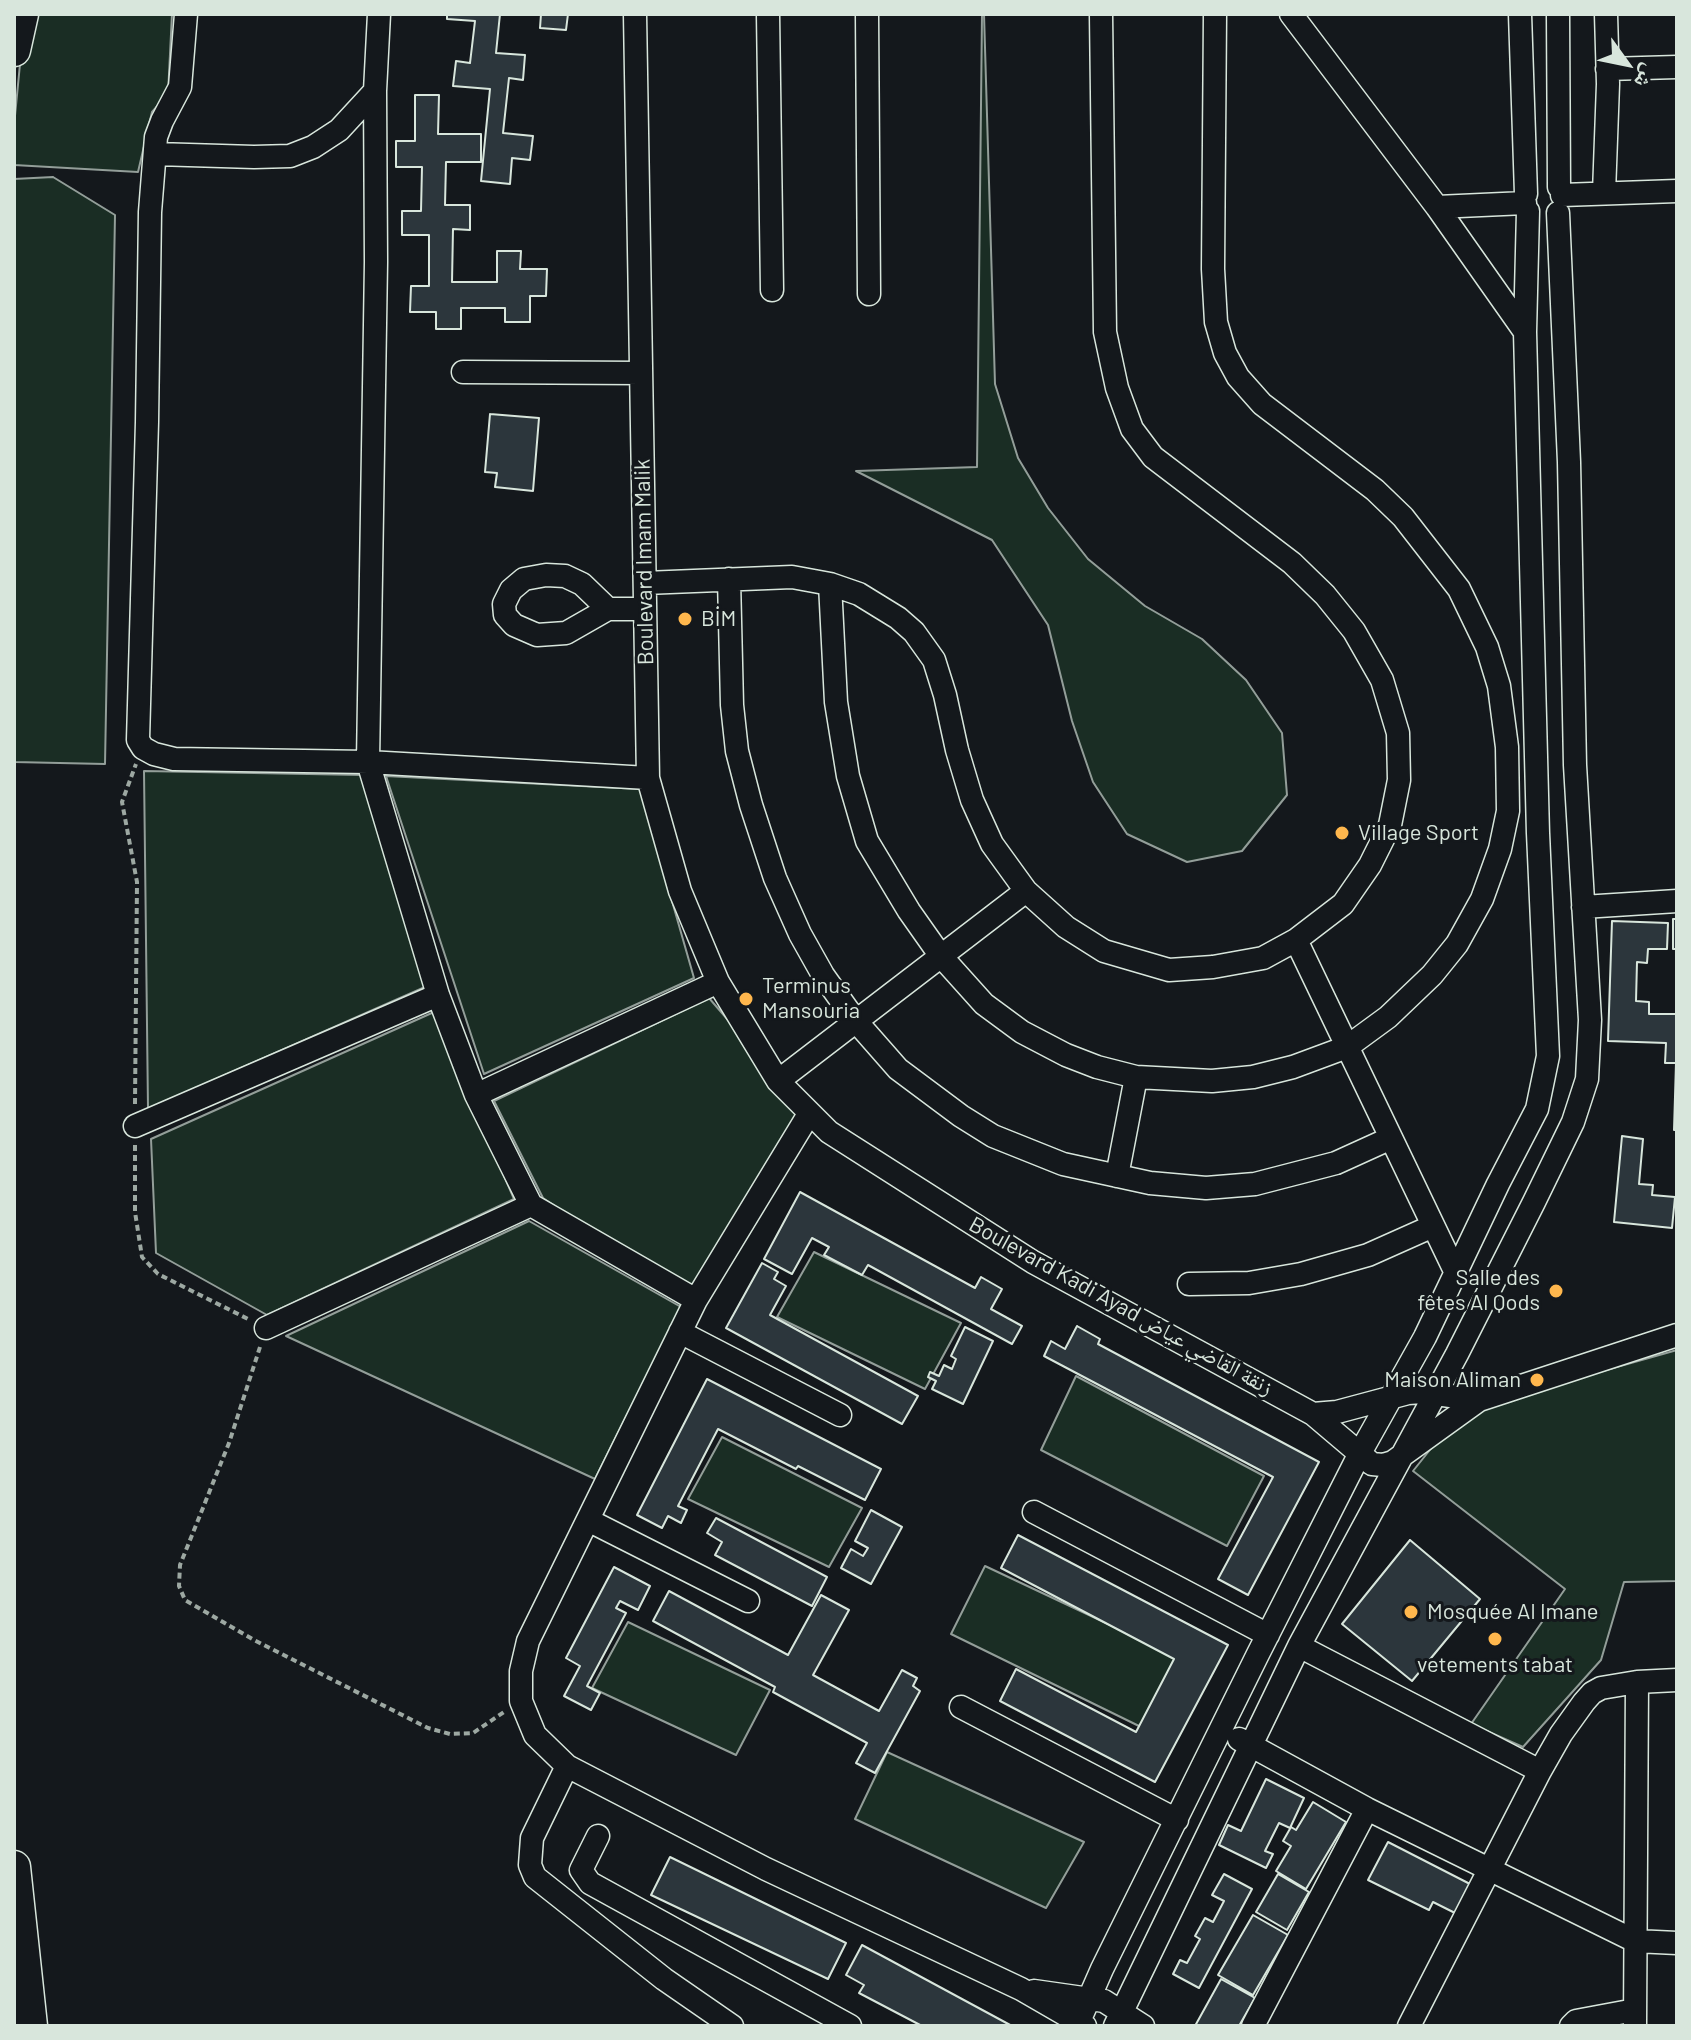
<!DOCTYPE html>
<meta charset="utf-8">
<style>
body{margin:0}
#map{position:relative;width:1691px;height:2040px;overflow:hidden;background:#14181c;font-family:Barlow,"Noto Naskh Arabic",sans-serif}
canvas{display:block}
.frame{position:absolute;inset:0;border:16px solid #d8e6dc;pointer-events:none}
.north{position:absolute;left:1587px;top:24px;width:80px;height:80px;-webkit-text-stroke:6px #14181c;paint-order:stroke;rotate:123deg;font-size:22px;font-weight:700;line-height:32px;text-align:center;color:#d8e6dc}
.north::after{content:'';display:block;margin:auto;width:28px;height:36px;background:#d8e6dc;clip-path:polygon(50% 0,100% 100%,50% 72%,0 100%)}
</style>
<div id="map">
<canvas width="1691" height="2040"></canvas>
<div class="frame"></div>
<div class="north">ش</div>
</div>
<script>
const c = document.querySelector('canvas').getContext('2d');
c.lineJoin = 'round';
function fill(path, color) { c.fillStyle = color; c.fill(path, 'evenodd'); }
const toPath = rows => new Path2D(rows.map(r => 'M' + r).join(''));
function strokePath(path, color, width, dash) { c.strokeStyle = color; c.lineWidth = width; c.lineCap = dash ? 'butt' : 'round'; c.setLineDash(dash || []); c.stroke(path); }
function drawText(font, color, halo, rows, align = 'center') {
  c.font = font + ' Barlow,"Noto Naskh Arabic",sans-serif'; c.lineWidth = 6; c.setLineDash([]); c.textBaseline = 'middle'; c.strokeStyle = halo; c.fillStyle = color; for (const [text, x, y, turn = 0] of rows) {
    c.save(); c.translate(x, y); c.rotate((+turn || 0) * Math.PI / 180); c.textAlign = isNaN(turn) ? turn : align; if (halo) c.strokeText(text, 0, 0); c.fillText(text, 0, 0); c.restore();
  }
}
const green = toPath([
 [35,14,172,14,168,94,152,112,138,172,14,165,14,126,20,64,35,14],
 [982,14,984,14,995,384,1018,458,1048,508,1088,559,1145,606,1202,639,1246,680,1282,733,1287,795,1242,851,1187,862,1127,834,1093,782,1072,721,1048,625,992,540,856,471,977,467,982,14],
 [53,177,115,215,105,764,14,762,14,179,53,177],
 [144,771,363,775,425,987,148,1109,144,771],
 [386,776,640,789,694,978,484,1074,386,776],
 [709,998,804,1108,687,1295,543,1198,494,1101,709,998],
 [434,1012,514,1199,267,1315,156,1253,151,1139,434,1012],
 [529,1221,681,1307,595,1479,286,1336,529,1221],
 [814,1252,961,1323,925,1389,777,1317,814,1252],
 [1677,1350,1677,1581,1624,1582,1601,1660,1523,1747,1471,1724,1565,1589,1413,1471,1461,1411,1677,1350],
 [1076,1376,1264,1476,1227,1546,1041,1450,1076,1376],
 [722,1437,862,1508,829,1567,688,1499,722,1437],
 [985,1566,1178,1657,1141,1727,951,1634,985,1566],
 [628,1622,770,1690,736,1755,592,1688,628,1622],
 [887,1752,1084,1842,1046,1908,855,1819,887,1752]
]);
fill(green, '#1a2d24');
strokePath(green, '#939e99', 2);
const building = toPath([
 [447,14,500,14,496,53,525,55,523,80,509,78,503,133,533,136,530,160,512,158,510,184,481,181,490,89,453,86,456,61,470,63,475,21,447,19,447,14],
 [541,14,568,14,566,30,540,28,541,14],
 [415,95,439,95,438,134,481,134,481,162,446,162,445,205,470,205,470,230,453,229,452,282,497,282,497,251,521,251,520,269,547,269,546,296,530,296,530,322,505,322,505,308,461,308,461,329,436,329,436,312,410,312,411,286,429,286,429,235,402,235,402,211,421,211,422,167,396,167,396,141,415,141,415,95],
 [490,414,539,418,533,491,495,487,497,473,485,472,490,414],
 [1673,919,1677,919,1677,949,1673,949,1673,919],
 [1612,921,1668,923,1667,949,1648,949,1647,963,1637,962,1636,1001,1649,1002,1649,1014,1677,1014,1677,1130,1674,1130,1676,1063,1665,1063,1666,1043,1608,1041,1612,921],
 [1622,1136,1643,1139,1639,1184,1653,1185,1652,1195,1675,1197,1672,1228,1614,1222,1622,1136],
 [800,1192,975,1288,981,1277,1002,1289,991,1309,1022,1326,1012,1344,868,1265,862,1275,824,1255,829,1247,812,1238,792,1274,764,1259,800,1192],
 [762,1263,778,1272,774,1279,786,1286,770,1315,918,1396,902,1424,726,1328,762,1263],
 [1077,1326,1100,1339,1098,1344,1319,1462,1248,1595,1218,1579,1273,1477,1044,1356,1051,1341,1065,1349,1077,1326],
 [965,1327,993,1341,963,1404,932,1389,936,1381,928,1377,930,1372,939,1376,944,1365,952,1369,956,1359,951,1356,965,1327],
 [707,1379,881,1469,865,1500,798,1466,796,1469,718,1429,678,1506,687,1510,681,1523,668,1516,662,1528,637,1515,707,1379],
 [871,1510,902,1527,871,1584,841,1568,851,1549,863,1556,868,1548,855,1541,871,1510],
 [716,1518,827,1577,812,1606,715,1555,722,1542,707,1533,716,1518],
 [1018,1535,1228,1645,1155,1782,1000,1701,1016,1669,1136,1732,1174,1659,1001,1568,1018,1535],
 [1410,1540,1480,1599,1412,1681,1342,1624,1410,1540],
 [614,1567,650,1586,638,1610,620,1601,616,1608,626,1613,587,1686,600,1693,591,1710,564,1696,580,1666,566,1658,614,1567],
 [669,1591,788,1655,821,1595,849,1610,813,1675,879,1711,902,1670,917,1678,913,1686,920,1691,875,1773,856,1763,867,1743,773,1692,775,1687,653,1621,669,1591],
 [1266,1779,1304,1798,1290,1828,1279,1823,1265,1851,1273,1854,1266,1868,1219,1845,1228,1825,1241,1831,1266,1779],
 [1313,1802,1346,1822,1306,1889,1276,1871,1291,1846,1283,1841,1291,1827,1296,1830,1313,1802],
 [1388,1842,1470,1884,1455,1913,1433,1902,1429,1910,1368,1880,1388,1842],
 [670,1857,846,1943,828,1979,651,1895,670,1857],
 [1224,1874,1252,1889,1199,1988,1173,1974,1180,1960,1187,1963,1200,1939,1195,1936,1205,1918,1213,1922,1224,1901,1212,1895,1224,1874],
 [1278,1874,1309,1892,1287,1930,1256,1912,1278,1874],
 [1253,1915,1288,1935,1253,1995,1218,1975,1253,1915],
 [862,1945,1012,2026,922,2026,859,1993,864,1985,846,1975,862,1945],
 [1221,1979,1255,1998,1239,2026,1195,2026,1221,1979]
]);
fill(building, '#2c363c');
strokePath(building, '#d8e6dc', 2);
const minor = toPath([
 [186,14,180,87,162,121,156,137,150,212,147,422,138,740,143,748,154,754,174,759,368,762,648,778],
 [379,14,375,91,376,262,368,762,438,995,476,1095,531,1205,696,1300],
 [635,14,648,778,680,891,718,982,778,1081,829,1132,1033,1262,1313,1414,1372,1464,1383,1465,1393,1462,1479,1400,1677,1335],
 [768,14,772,290],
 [867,14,869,294],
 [1291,14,1437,207,1525,332],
 [1520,14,1526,194],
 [1558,14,1559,187],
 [1607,69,1677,67],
 [156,154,254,157,290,156,313,147,339,130,375,91],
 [1604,193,1608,84,1606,14],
 [1562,195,1677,191],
 [1437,207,1525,203],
 [463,372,641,373],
 [729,579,732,705,737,751,751,805,775,878,800,934,823,975,855,1020,898,1069,961,1116,993,1136,1063,1164,1150,1183,1206,1188,1255,1184,1336,1163,1391,1138],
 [645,583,792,577,830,584,859,594,898,618,914,632,934,660,945,695,957,750,972,800,992,844,1026,891,1066,927,1104,951,1169,970,1213,967,1263,958,1296,940,1343,904,1370,865,1390,825,1399,780,1398,733,1382,680,1354,631,1325,595,1292,563,1153,457,1132,429,1117,388,1105,332,1101,14],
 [830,584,836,702,848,776,867,841,909,911,940,955,984,1004,1022,1032,1066,1055,1097,1067,1136,1077,1212,1081,1253,1077,1293,1067,1347,1047,1388,1017,1432,975,1457,944,1482,899,1500,849,1508,811,1507,747,1499,686,1487,647,1459,589,1403,517,1375,490,1262,404,1238,377,1225,353,1216,322,1213,269,1215,14],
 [608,609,582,584,565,576,546,575,524,579,511,590,504,604,505,615,514,625,537,635,566,633,608,609,644,609],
 [1583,907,1677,901],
 [1296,940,1456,1273],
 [778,1081,1026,891],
 [476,1095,718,982],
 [809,1114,696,1300,528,1641,521,1671,521,1701,535,1735,567,1766,766,1869,1021,1989,1085,2026],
 [135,1126,438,995],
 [1117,1176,1136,1077],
 [1189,1284,1249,1283,1301,1274,1368,1255,1433,1226],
 [266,1328,531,1205],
 [680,1332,840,1415],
 [1313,1414,1337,1412,1408,1393,1422,1392,1479,1400],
 [1034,1512,1268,1635],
 [588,1520,748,1601],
 [1299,1646,1540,1771],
 [961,1707,1177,1820],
 [1239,1739,1367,1809,1635,1941,1677,1943],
 [567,1766,532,1838,530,1865,535,1877,664,1979,732,2026],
 [598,1836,581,1870,590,1883,850,2026],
 [1034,1991,1104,2001,1143,2026],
 [1077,2026,1102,1969,1258,1654,1360,1453,1425,1337,1498,1184,1537,1109,1548,1056,1538,833,1525,332,1528,211],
 [1115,2026,1299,1646,1457,1354,1534,1202,1573,1122,1587,1079,1590,1020,1575,765,1569,462,1558,213],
 [1253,2026,1367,1809],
 [1409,2026,1540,1771,1561,1734,1584,1702,1592,1693,1601,1688,1637,1682,1677,1680],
 [1571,2026,1576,2021,1635,2010],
 [1635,2026,1637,1682]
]);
const highway = toPath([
 [14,50,22,14],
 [14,1867,31,2026]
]);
strokePath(minor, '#d8e6dc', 25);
strokePath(highway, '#d8e6dc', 35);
strokePath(toPath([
 [135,1104,137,882,122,802,136,764],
 [135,1145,135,1212,142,1257,158,1274,250,1320],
 [260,1347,229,1443,180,1565,179,1586,185,1600,254,1640,428,1728,450,1734,473,1733,504,1712]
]), '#9da8a2', 4, [6, 4]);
strokePath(minor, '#14181c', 22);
strokePath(highway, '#14181c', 32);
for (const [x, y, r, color] of [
 [685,619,8,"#ffb74d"],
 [1342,833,8,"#ffb74d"],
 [746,999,8,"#ffb74d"],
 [1556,1291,8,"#ffb74d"],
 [1537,1380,8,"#ffb74d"],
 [1411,1612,8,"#ffb74d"],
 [1495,1639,8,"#ffb74d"]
]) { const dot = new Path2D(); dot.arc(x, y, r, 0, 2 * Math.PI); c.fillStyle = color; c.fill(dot); strokePath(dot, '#14181c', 3); }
drawText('22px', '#d8e6dc', '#14181c', [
 ["Boulevard Imam Malik",644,562,-91],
 ["Boulevard Kadi Ayad زنقة القاضي عياض",1121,1306,29]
]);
drawText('22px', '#d8e6dc', '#14181c', [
 ["BİM",701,619],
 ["Village Sport",1358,833],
 ["Terminus",762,986],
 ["Mansouria",762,1011],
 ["Salle des",1540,1278,"right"],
 ["fêtes Al Qods",1540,1303,"right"],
 ["Maison Aliman",1521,1380,"right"],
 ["Mosquée Al Imane",1427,1612],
 ["vetements tabat",1495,1665,"center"]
], 'left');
</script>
